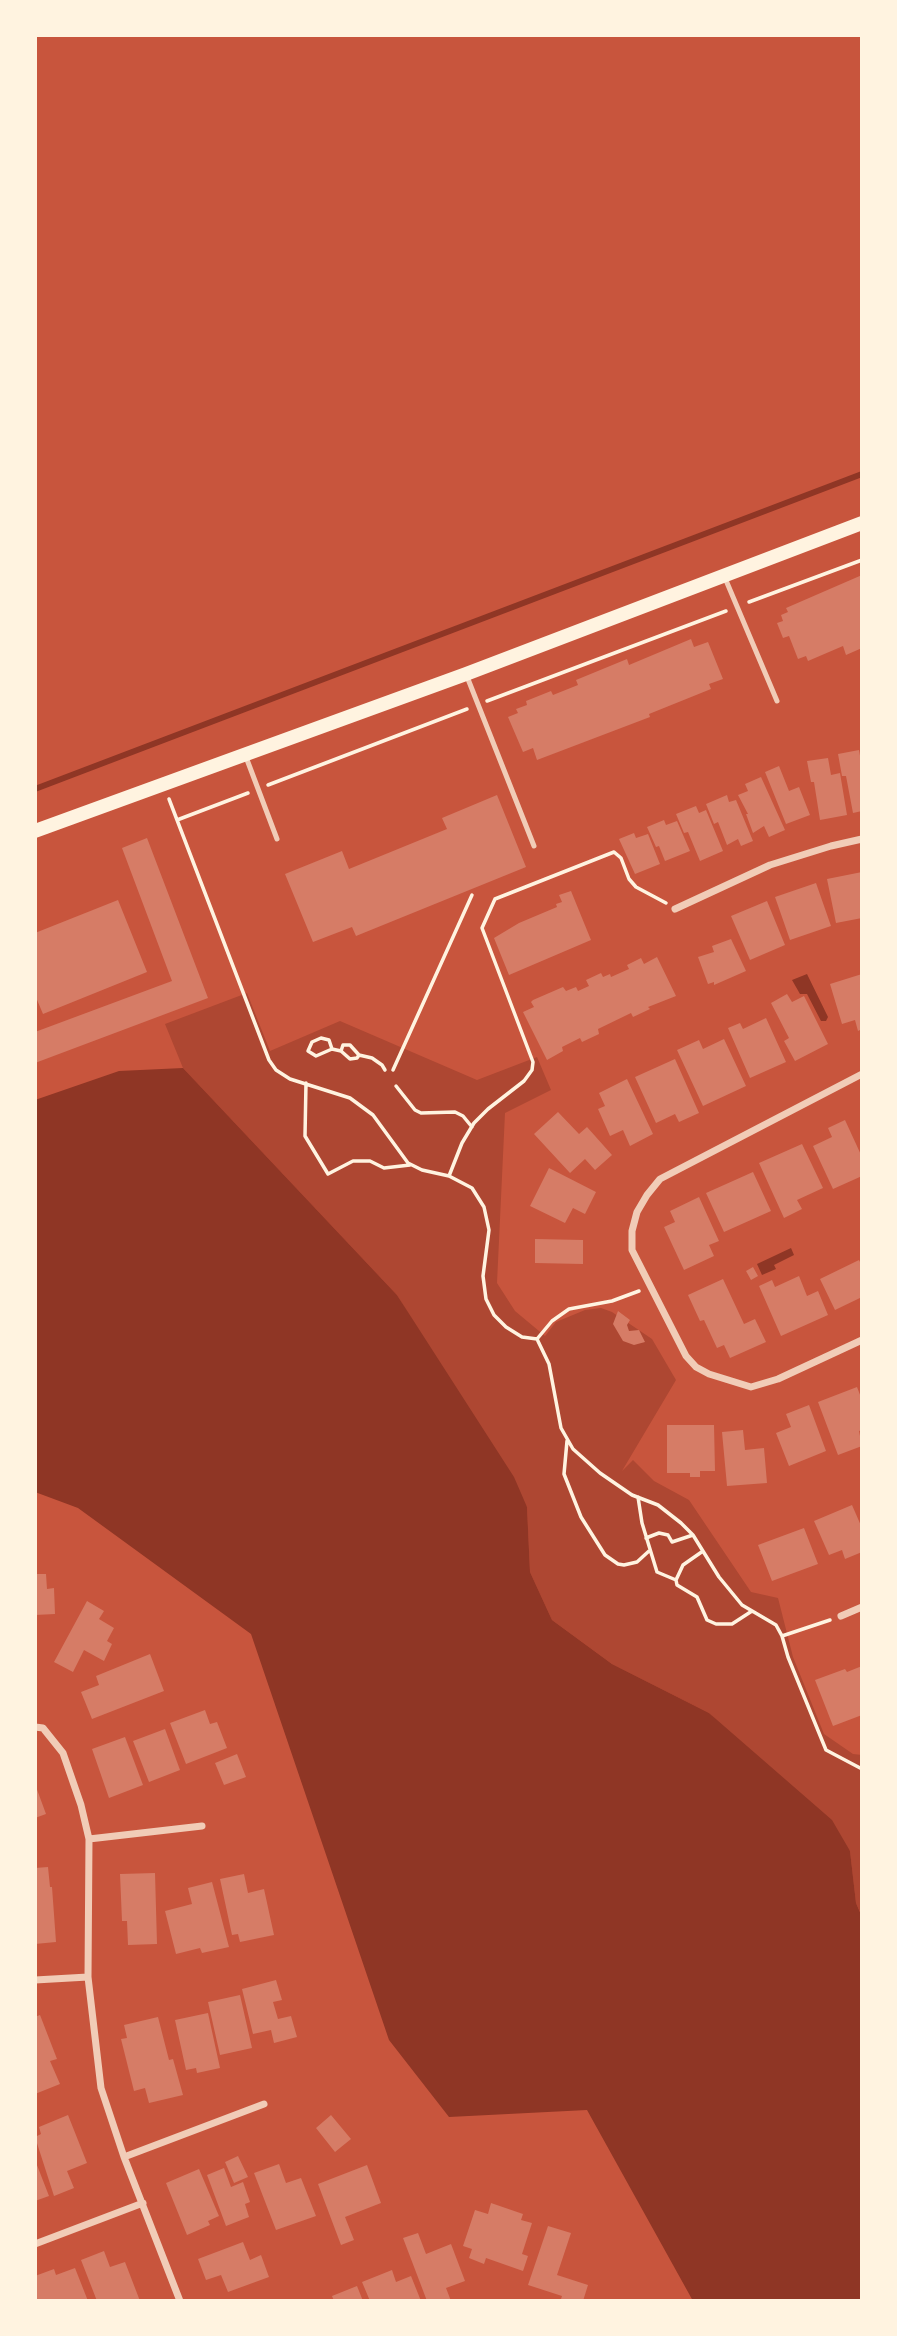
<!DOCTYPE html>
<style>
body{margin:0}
#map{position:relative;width:897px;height:2336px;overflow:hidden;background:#c8553d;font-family:"IBM Plex Sans",sans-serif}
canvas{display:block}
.frame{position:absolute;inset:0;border:37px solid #fff3e0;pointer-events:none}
</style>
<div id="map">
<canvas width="897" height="2336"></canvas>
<div class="frame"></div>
</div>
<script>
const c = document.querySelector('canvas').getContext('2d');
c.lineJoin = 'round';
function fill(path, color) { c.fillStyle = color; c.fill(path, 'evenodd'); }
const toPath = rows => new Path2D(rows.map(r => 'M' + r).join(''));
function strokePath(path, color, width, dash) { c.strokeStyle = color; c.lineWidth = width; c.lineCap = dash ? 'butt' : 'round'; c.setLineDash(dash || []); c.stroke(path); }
fill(toPath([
 [247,993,270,1051,340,1021,477,1080,537,1057,551,1090,505,1113,497,1283,515,1311,545,1336,556,1322,585,1310,601,1308,612,1312,652,1339,676,1380,622,1471,633,1460,654,1481,689,1500,751,1592,778,1598,793,1657,824,1734,853,1754,862,1755,862,1916,856,1903,850,1851,709,1713,612,1664,552,1620,530,1572,527,1507,397,1295,183,1068,165,1024]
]), '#ae4732');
fill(toPath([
 [807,974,828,1017,826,1021,821,1021,807,994,800,994,792,980],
 [183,1068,397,1295,514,1477,527,1507,530,1572,552,1620,612,1664,709,1713,832,1820,850,1851,856,1903,862,1917,862,2301,693,2301,587,2110,449,2117,389,2040,251,1634,78,1508,35,1492,35,1100,119,1071],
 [791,1248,794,1255,774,1265,776,1269,762,1275,757,1264]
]), '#8f3625');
strokePath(toPath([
 [35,789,862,474]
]), '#8f3625', 6);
fill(toPath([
 [862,575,862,648,846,655,843,646,808,661,806,656,798,659,789,636,783,638,777,623,783,621,781,615,788,612,786,608],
 [691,639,694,647,708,642,723,679,709,684,711,689,649,714,650,717,537,760,533,748,523,752,508,717,518,713,516,709,527,705,526,701,551,691,553,695,578,685,576,680,627,659,629,665],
 [859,750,862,767,862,811,853,813,846,776,842,776,838,754],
 [828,758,831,775,840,773,847,815,820,820,814,782,811,782,807,761],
 [779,766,789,791,799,787,810,815,786,824,765,772],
 [761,777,785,830,769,837,764,826,753,833,746,814,748,814,738,795,748,791,745,784],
 [497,795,526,867,356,936,352,927,313,942,285,874,342,851,349,869,447,829,442,818],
 [727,795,729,802,736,800,753,841,741,846,738,839,727,845,718,822,714,824,706,804],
 [696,806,699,813,706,810,723,851,700,861,688,832,684,833,676,814],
 [664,820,666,825,677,821,690,851,665,861,659,846,656,847,647,827],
 [634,833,636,838,648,834,660,864,635,874,619,839],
 [147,838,208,998,35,1063,35,1032,172,981,122,848],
 [862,872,862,918,836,923,827,879],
 [816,883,831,926,790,940,775,897],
 [571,891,591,940,509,975,494,938,519,923,557,907,556,904,562,902,559,895],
 [118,900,147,972,43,1014,35,995,35,933],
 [767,901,785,945,750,960,731,916],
 [731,939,746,971,714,985,714,982,708,984,698,957,714,952,712,946],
 [657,957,676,996,648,1007,650,1009,633,1017,631,1013,598,1029,599,1034,582,1042,580,1038,562,1047,563,1051,547,1060,523,1012,534,1007,531,1002,533,1000,563,987,566,991,576,987,578,991,589,986,586,980,601,973,603,977,610,974,611,977,629,969,627,965,641,958,644,964],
 [862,974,862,1029,858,1031,855,1020,842,1024,830,984],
 [787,994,792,1002,804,996,828,1044,795,1061,784,1041,789,1038,771,1003],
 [766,1018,786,1062,750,1078,728,1028,740,1023,743,1029],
 [724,1039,746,1086,703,1106,677,1050,699,1040,703,1049],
 [675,1059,699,1113,679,1122,675,1114,656,1123,635,1077],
 [627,1079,653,1134,630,1146,623,1130,610,1136,598,1109,605,1106,599,1093],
 [558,1112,579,1134,587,1127,612,1155,595,1170,585,1159,570,1173,534,1134],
 [845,1120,862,1157,862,1176,833,1189,813,1146,832,1137,828,1128],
 [802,1144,823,1188,797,1200,802,1209,784,1218,759,1163],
 [549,1168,596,1192,585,1214,573,1208,565,1223,530,1206],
 [753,1172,771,1211,724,1232,706,1193],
 [699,1197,719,1241,709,1245,714,1256,684,1270,664,1227,675,1222,670,1211],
 [535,1239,583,1240,583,1264,535,1263],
 [859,1260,862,1266,862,1297,835,1310,820,1279],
 [753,1267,758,1276,751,1280,746,1271],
 [799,1276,807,1296,818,1291,828,1315,781,1336,759,1286,772,1280,775,1287],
 [723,1279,744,1324,755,1319,766,1342,730,1358,724,1345,717,1348,704,1320,700,1321,688,1295],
 [618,1311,630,1320,627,1325,629,1331,639,1330,645,1342,634,1345,623,1341,613,1324],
 [857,1387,862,1400,862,1430,859,1431,862,1446,838,1455,818,1402],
 [809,1405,826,1451,789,1466,776,1433,791,1427,786,1414],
 [667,1425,714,1425,715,1471,700,1471,700,1477,690,1477,690,1473,667,1473],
 [743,1430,745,1450,764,1448,767,1483,727,1486,722,1432],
 [852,1505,862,1528,862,1552,845,1559,842,1550,829,1555,814,1521],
 [804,1528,818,1564,772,1581,758,1545],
 [35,1574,46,1574,47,1589,54,1588,55,1614,35,1615],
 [87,1601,104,1611,99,1619,114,1628,107,1641,112,1644,104,1661,84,1650,73,1672,54,1662],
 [150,1654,164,1691,92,1719,81,1692,99,1685,96,1676],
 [862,1666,862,1715,833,1726,815,1680,845,1669,847,1672],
 [205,1710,210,1724,217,1722,227,1748,186,1764,170,1723],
 [165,1729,180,1770,149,1782,133,1741],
 [125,1737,143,1785,109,1798,92,1749],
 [237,1754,246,1777,224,1785,215,1763],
 [35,1784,46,1814,35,1818],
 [48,1867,50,1887,52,1887,56,1942,35,1944,35,1868],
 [155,1873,157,1944,128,1945,127,1921,122,1921,120,1874],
 [244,1874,248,1893,264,1889,274,1935,240,1942,238,1934,232,1935,220,1879],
 [212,1882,229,1947,202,1953,200,1948,176,1954,165,1911,192,1904,188,1888],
 [276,1980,282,2000,273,2002,278,2019,291,2016,297,2037,274,2043,271,2030,253,2034,242,1989],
 [240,1995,252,2048,220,2055,208,2002],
 [208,2013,220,2068,197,2073,196,2068,186,2070,175,2020],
 [40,2015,57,2059,50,2061,60,2084,35,2094,35,2017],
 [158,2017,169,2060,173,2059,183,2095,149,2103,145,2088,134,2091,121,2039,127,2038,124,2025],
 [68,2115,87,2163,67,2171,74,2188,54,2196,35,2137,41,2134,39,2127],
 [331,2115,351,2139,335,2152,316,2128],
 [238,2156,248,2177,234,2183,225,2162],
 [35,2160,49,2196,35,2201],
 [279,2164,286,2183,301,2178,316,2216,276,2230,254,2173],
 [367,2165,381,2203,345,2217,354,2240,341,2245,318,2184],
 [224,2168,231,2187,243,2182,250,2202,245,2204,249,2217,226,2226,207,2175],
 [199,2169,219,2216,208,2221,210,2225,187,2235,166,2183],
 [491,2203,523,2214,521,2220,532,2223,522,2254,528,2256,523,2271,486,2258,484,2264,469,2258,472,2249,463,2246,475,2210,488,2214],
 [548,2226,571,2233,557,2275,588,2285,583,2301,566,2301,561,2299,562,2296,528,2285],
 [418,2233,426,2254,451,2244,465,2281,446,2288,451,2301,427,2301,403,2238],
 [243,2242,250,2260,261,2255,269,2277,228,2292,221,2275,206,2280,198,2259],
 [104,2251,110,2267,125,2262,140,2301,97,2301,81,2260],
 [75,2268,88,2301,37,2301,35,2276,54,2269,56,2275],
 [392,2270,396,2282,411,2276,421,2301,370,2301,362,2282],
 [357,2286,363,2301,334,2301,332,2296]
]), '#d67c66');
strokePath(toPath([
 [749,602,862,560],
 [487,701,726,611],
 [268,785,467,709],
 [169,799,269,1060,276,1070,290,1079,350,1098,373,1115,408,1163,422,1170,449,1176,472,1188,484,1207,489,1230,483,1276,486,1299,494,1315,506,1327,522,1337,537,1339,549,1364,561,1428,573,1449,600,1473,632,1495,658,1505,681,1523,693,1535,719,1577,742,1605,776,1625,782,1636,788,1657,826,1750,862,1769],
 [177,820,248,793],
 [332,1049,329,1040,321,1038,312,1042,308,1051,316,1056,332,1049,341,1051,350,1059,357,1058,359,1055],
 [341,1051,343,1045,350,1045,359,1055,372,1058,382,1065,385,1070],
 [393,1070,472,895],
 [306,1083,305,1136,328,1174,353,1161,370,1161,384,1168,410,1165],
 [396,1086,415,1110,421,1113,455,1112,463,1116,472,1127],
 [449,1176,462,1143,474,1123,488,1109,524,1081,532,1070,533,1062,482,928,495,899,614,852,621,858,629,879,636,887,666,903],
 [537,1339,552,1321,569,1309,612,1301,639,1291],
 [567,1441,564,1474,581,1517,605,1555,618,1564,624,1565,637,1562,649,1551],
 [638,1497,642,1523,657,1572,676,1580],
 [646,1538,659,1533,668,1535,672,1542,693,1535],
 [703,1551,683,1565,676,1580,677,1585,697,1597,707,1620,716,1624,732,1624,752,1611],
 [782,1636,830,1620]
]), '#fff3e0', 3.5);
strokePath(toPath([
 [725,578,777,701],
 [466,674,534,846],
 [246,757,277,839]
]), '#f1ccb7', 5);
strokePath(toPath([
 [675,909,770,865,831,846,862,839],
 [862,1074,660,1179,647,1195,637,1212,632,1231,632,1250,686,1356,696,1367,709,1374,751,1387,778,1379,862,1340],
 [841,1616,862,1607],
 [35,1727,43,1728,63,1753,81,1805,89,1839,88,1977,101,2088,124,2157,180,2301],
 [89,1839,202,1826],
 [35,1980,88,1977],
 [124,2157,264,2104],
 [35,2244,143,2203]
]), '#f1ccb7', 7);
strokePath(toPath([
 [35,831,466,674,862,523]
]), '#fff3e0', 14);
</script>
